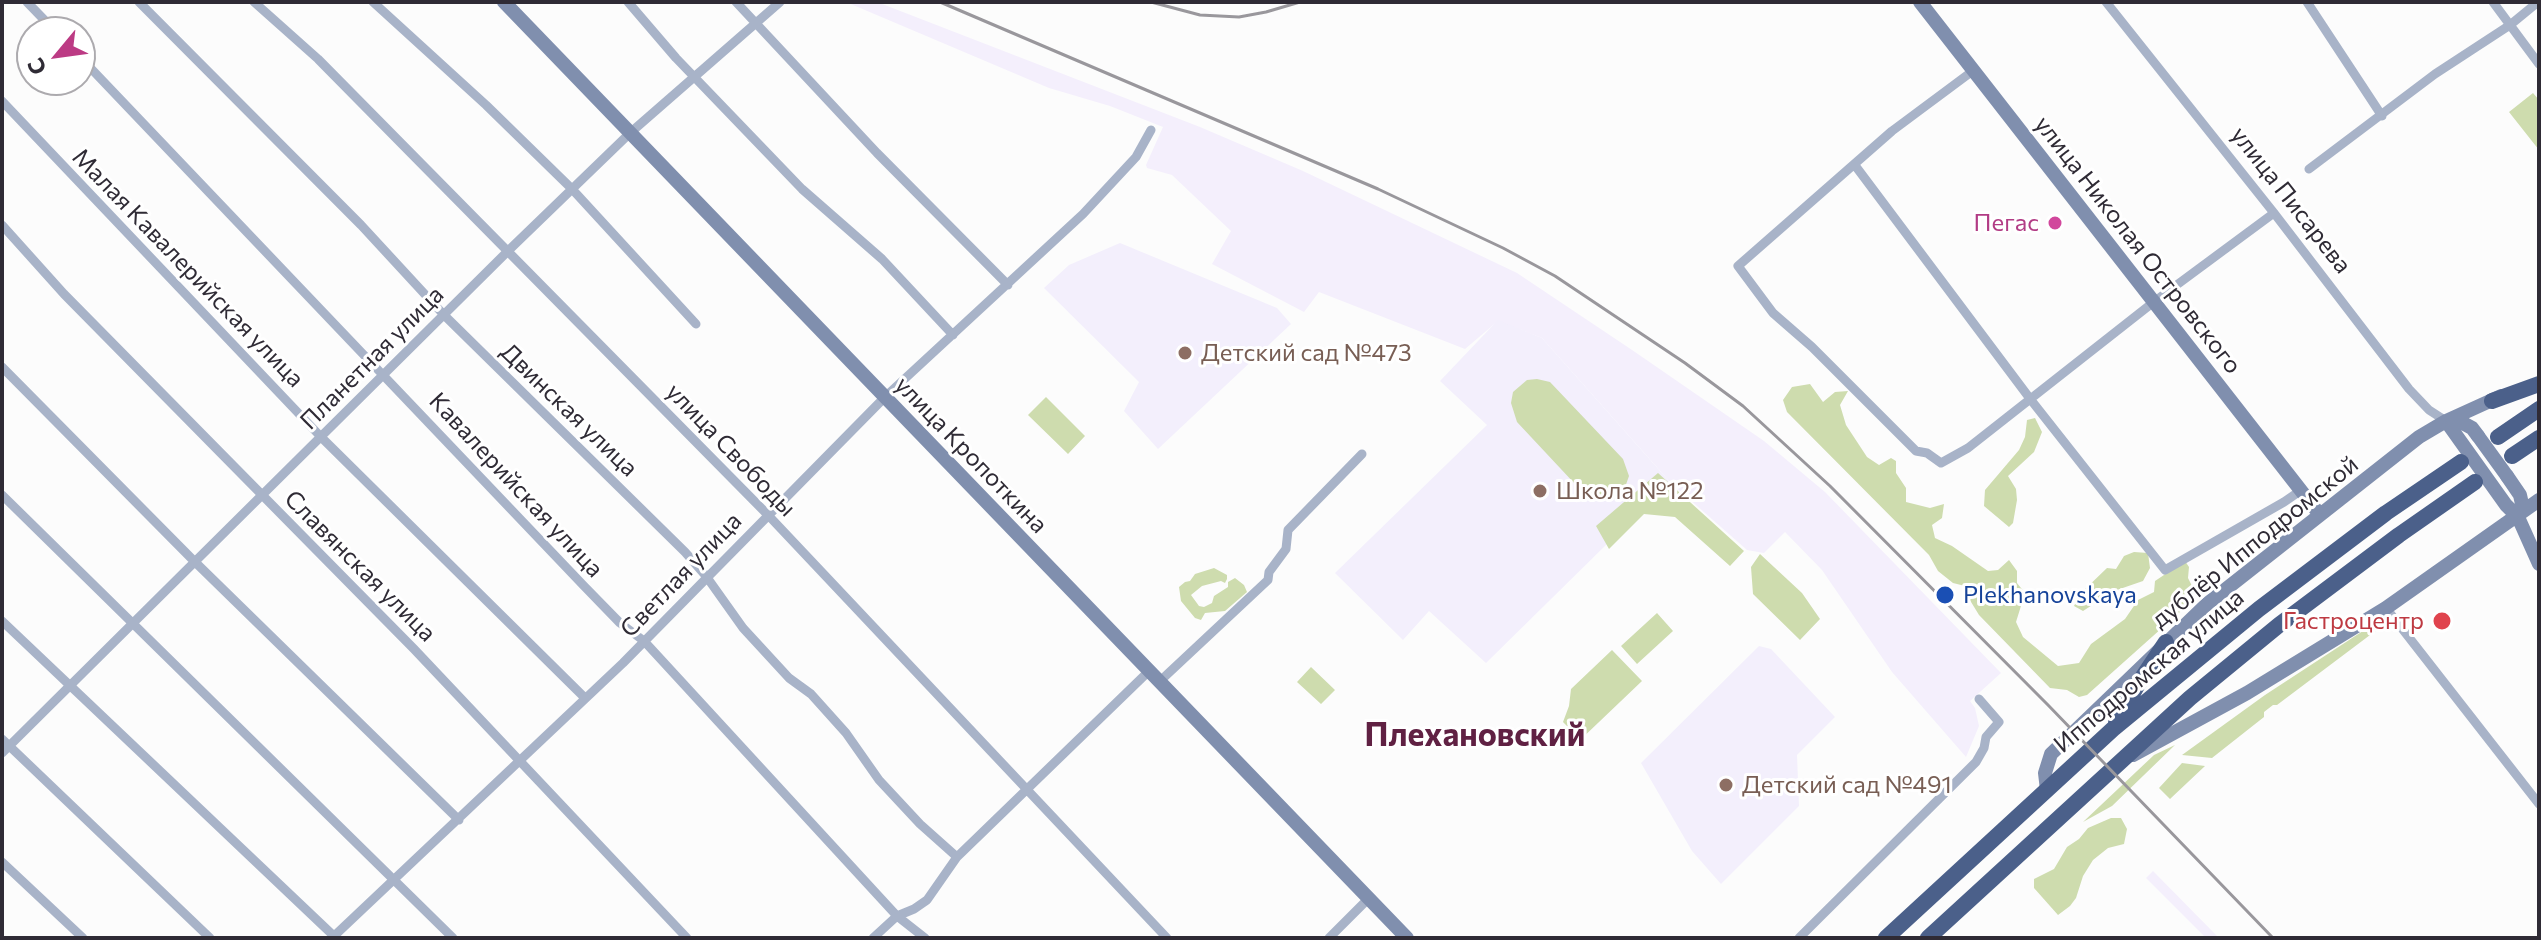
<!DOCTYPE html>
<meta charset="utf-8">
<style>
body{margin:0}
#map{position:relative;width:2541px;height:940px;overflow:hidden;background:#fcfcfc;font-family:Commissioner,sans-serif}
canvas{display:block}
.frame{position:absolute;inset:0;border:4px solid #2f2b35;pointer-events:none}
.north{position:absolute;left:16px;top:16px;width:80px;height:80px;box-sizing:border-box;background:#fff;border:2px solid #acaaae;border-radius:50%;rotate:241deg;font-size:22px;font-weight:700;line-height:32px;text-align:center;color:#2f2b35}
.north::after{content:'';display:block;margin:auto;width:28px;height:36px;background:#bc3b84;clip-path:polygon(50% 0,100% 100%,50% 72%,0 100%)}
</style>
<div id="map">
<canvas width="2541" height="940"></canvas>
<div class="frame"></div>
<div class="north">С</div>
</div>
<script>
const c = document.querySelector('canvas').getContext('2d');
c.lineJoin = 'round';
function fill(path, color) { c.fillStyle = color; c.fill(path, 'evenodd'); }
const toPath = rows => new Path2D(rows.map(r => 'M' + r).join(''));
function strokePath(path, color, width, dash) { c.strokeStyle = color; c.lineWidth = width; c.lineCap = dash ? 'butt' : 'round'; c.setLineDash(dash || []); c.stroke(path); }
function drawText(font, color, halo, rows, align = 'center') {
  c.font = font + ' Commissioner,sans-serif'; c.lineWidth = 6; c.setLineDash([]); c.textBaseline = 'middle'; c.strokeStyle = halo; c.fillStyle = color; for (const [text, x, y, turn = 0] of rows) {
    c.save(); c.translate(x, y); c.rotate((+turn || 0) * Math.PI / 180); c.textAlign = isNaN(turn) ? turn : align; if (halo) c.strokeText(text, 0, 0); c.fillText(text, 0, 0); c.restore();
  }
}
fill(toPath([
 [846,2,877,2,1200,127,1303,171,1517,273,1635,352,1764,441,1825,492,2001,673,1970,701,1975,708,1979,726,1966,757,1892,672,1822,570,1785,532,1764,553,1747,550,1671,483,1542,338,1498,321,1465,349,1319,292,1304,312,1212,264,1231,231,1172,175,1147,168,1146,165,1163,127,1110,106,1049,88],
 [2153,871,2219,938,2206,938,2146,878]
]), '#f4effc');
fill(toPath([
 [1120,243,1277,308,1291,324,1158,449,1124,411,1139,382,1044,288,1069,265],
 [1498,320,1542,338,1670,482,1486,663,1429,611,1403,640,1335,573,1487,425,1440,381],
 [1759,646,1771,649,1835,717,1797,755,1799,806,1721,884,1692,851,1641,763]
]), '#f3effc');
fill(toPath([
 [2533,93,2539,100,2539,150,2509,112],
 [1537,379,1550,382,1623,459,1629,476,1623,493,1610,501,1589,499,1517,422,1511,403,1513,392,1527,380],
 [1810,384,1823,402,1835,392,1848,391,1840,405,1846,425,1867,457,1879,465,1891,458,1896,461,1896,473,1906,488,1906,502,1930,508,1944,504,1942,518,1932,525,1935,538,1952,546,1988,571,1998,570,2009,560,2017,571,2017,583,2025,593,2016,622,2023,637,2058,666,2079,663,2091,644,2125,619,2138,600,2154,592,2155,581,2185,561,2189,567,2188,578,2196,594,2196,603,2181,611,2087,695,2079,697,2067,690,2050,688,1979,615,1968,597,1969,587,1953,583,1938,571,1929,555,1787,412,1783,400,1792,387],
 [1046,397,1085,436,1068,454,1028,415],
 [2035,418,2042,432,2034,452,2008,476,2016,489,2017,500,2013,523,2009,527,1984,506,1985,490,2019,450,2025,437,2027,420],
 [1658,473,1744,551,1730,566,1675,517,1644,514,1609,549,1596,526],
 [2134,552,2148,553,2150,568,2143,581,2114,591,2083,611,2074,606,2081,593,2107,568,2116,569,2124,556],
 [1760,554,1802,593,1820,619,1800,640,1753,594,1751,567],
 [1214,568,1227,575,1227,579,1225,583,1221,581,1202,586,1191,595,1199,606,1204,607,1212,603,1214,596,1228,587,1228,582,1235,578,1244,585,1247,592,1225,611,1205,613,1201,620,1195,618,1181,601,1179,587,1185,582,1190,581,1195,574],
 [1657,613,1673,631,1637,664,1621,646],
 [2382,626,2277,705,2273,705,2264,712,2264,717,2212,758,2182,755,2265,695,2369,627],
 [1612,650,1642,681,1577,743,1571,738,1575,734,1563,722,1569,706,1571,689],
 [1311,667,1335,690,1321,704,1297,682],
 [2175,745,2112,806,2083,822,2154,755],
 [2182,763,2205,766,2170,799,2159,788],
 [2111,818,2121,818,2127,829,2124,844,2108,848,2093,860,2083,876,2076,898,2070,906,2058,915,2034,888,2034,879,2054,869,2067,847,2079,839,2088,828]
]), '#cedcae');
strokePath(toPath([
 [27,2,56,32],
 [139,2,361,225,444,315,685,552,706,576,743,628,789,678,811,694,846,733,879,780,920,824,957,857],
 [254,2,318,59,768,515,1167,938],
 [373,2,486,105,572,189,696,324],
 [628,2,676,58,802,189,882,259,953,335],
 [736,2,877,153,1008,285],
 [2106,2,2274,213,2409,389,2429,410,2446,421],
 [2307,2,2382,116],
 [2493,2,2539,64],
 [80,57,584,586,620,623,644,641,897,916,925,938],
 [1974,70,1892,131,1738,266,1773,313,1812,347,1916,451,1927,453,1941,463,1968,448,2155,301,2274,213],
 [2,101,322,438,585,698],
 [1854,164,2031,400,2165,570,2284,502,2300,491],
 [2309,169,2435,74,2510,25,2538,2],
 [2,225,64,294,414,649,687,938],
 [2,367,194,561,459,820],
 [2,495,453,938],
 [2386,608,2539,804],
 [2,621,336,938],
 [1159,682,1268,580,1269,572,1286,549,1288,530,1362,454],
 [2,739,210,938],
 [2,753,509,250,630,133,780,2],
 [2,862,83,938],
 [332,938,623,663,885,397,1083,214,1136,157,1151,130],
 [873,938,897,916,914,909,927,900,957,857,1148,672],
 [1329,938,1368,899],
 [1799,938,1976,762,1984,748,1986,737,1999,722,1979,699]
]), '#a8b3c8', 9);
strokePath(toPath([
 [504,2,1407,938],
 [1920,2,2320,515],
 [2446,421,2506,505,2518,517,2539,564],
 [2446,421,2461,422,2472,428,2478,436],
 [2507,476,2520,495,2522,504,2518,516],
 [2133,755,2247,693,2386,608,2539,500],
 [2047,790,2045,773,2051,754,2207,604,2419,437,2446,421,2501,396]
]), '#808fae', 14);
strokePath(toPath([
 [2492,401,2539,384],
 [2498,437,2539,409],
 [2512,456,2539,438],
 [2116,723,2138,684,2166,642],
 [1886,938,2113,729,2259,609,2386,513,2461,462],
 [1928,938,2190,698,2279,625,2399,535,2475,482]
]), '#4b608a', 16);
strokePath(toPath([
 [940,2,1378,189,1503,248,1555,276,1685,363,1743,406,1830,486,2048,705,2273,938],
 [1151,2,1200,15,1239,17,1266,12,1300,2]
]), '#99979c', 3);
strokePath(toPath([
 [2478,436,2507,476]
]), '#808fae', 14);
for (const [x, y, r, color] of [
 [2055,223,8,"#d1479c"],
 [1185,353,8,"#8d6e63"],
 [1540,491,8,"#8d6e63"],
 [1945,595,10,"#1a4fb4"],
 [2442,621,10,"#e0444e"],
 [1726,785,8,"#8d6e63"]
]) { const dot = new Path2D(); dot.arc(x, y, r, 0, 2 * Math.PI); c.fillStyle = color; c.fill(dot); strokePath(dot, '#fff', 3); }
drawText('24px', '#2f2b35', '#fff', [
 ["улица Писарева",2291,200,52],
 ["улица Николая Островского",2138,245,52],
 ["Малая Кавалерийская улица",188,268,46],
 ["Планетная улица",372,358,-45],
 ["Двинская улица",569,410,44],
 ["улица Свободы",731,450,46],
 ["улица Кропоткина",971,455,46],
 ["Кавалерийская улица",516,485,47],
 ["дублёр Ипподромской",2255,542,-39],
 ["Славянская улица",360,566,45],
 ["Светлая улица",681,575,-46],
 ["Ипподромская улица",2149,671,-40]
]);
drawText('24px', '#b23c85', '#fff', [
 ["Пегас",2039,223]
], 'right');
drawText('24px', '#785e54', '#fff', [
 ["Детский сад №473",1201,353],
 ["Школа №122",1556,491],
 ["Детский сад №491",1742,785]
], 'left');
drawText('24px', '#164399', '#fff', [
 ["Plekhanovskaya",1963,595]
], 'left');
drawText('24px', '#be3a42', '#fff', [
 ["Гастроцентр",2424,621]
], 'right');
drawText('bold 32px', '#602143', '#fff', [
 ["Плехановский",1475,735]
]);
</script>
